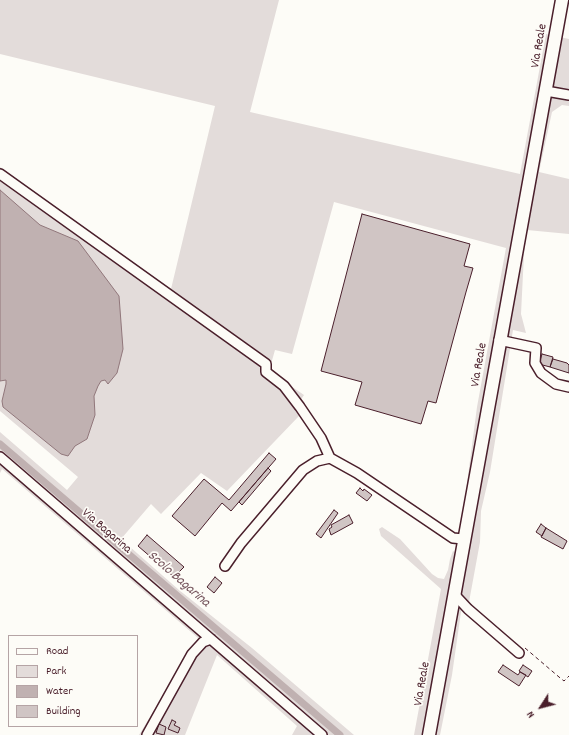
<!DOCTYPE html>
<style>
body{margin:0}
#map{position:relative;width:569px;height:735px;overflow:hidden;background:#fdfcf7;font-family:Dekko,sans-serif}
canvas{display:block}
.legend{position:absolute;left:8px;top:635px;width:130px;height:92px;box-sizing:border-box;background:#fdfcf7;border:1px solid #b5a4a5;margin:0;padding:5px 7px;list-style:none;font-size:12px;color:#4a1f2b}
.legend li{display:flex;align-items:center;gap:8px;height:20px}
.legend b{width:20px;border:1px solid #b5a4a5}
.north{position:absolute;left:521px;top:687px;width:40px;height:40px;-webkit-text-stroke:3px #fdfcf7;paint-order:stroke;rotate:234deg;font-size:11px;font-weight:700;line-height:16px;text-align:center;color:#4a1f2b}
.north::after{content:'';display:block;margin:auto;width:14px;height:18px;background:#4a1f2b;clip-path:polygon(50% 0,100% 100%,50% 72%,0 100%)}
</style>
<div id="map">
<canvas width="569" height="735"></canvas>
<ul class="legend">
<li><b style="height:5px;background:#fdfcf7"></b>Road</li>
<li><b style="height:11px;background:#e3dcda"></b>Park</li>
<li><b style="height:11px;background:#c0b1b1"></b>Water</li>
<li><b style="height:11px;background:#d0c5c4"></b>Building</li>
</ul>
<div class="north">N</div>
</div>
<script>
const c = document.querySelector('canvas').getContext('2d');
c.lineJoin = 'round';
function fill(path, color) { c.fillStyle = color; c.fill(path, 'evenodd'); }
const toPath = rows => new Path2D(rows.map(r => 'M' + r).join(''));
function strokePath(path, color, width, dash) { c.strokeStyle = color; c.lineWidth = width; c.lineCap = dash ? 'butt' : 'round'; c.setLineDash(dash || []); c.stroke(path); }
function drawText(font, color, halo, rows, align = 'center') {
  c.font = font + ' Dekko,sans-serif'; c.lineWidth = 3.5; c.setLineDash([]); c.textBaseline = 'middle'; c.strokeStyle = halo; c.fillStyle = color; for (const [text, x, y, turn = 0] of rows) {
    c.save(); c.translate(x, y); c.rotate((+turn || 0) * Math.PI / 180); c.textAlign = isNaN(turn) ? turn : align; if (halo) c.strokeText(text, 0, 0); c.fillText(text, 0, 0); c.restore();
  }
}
fill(toPath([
 [0,0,279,0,250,112,520,174,546,34,569,39,569,106,562,105,552,112,539,172,569,179,569,234,527,230,524,254,521,314,526,333,513,330,490,472,481,511,480,542,469,602,463,598,452,675,440,735,414,735,441,589,381,536,379,529,382,527,400,539,432,574,438,578,444,579,448,570,450,559,453,551,455,552,463,514,477,407,506,248,334,202,292,354,275,350,269,371,304,395,300,401,299,416,227,491,201,473,161,514,151,504,121,539,179,590,252,648,354,735,292,735,297,726,217,655,185,735,139,735,198,638,2,469,0,473,0,432,67,490,78,477,0,411,0,167,171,289,215,106,0,54]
]), '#e3dcda');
const water = toPath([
 [0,190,40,225,78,241,119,296,123,349,117,373,108,384,105,380,101,381,98,386,94,396,95,415,87,439,75,446,68,456,61,454,3,407,2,401,6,384,6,380,0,381,0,190]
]);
fill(water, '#c0b1b1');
strokePath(water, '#91777b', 1);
strokePath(toPath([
 [0,444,340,735]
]), '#c0b1b1', 7);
const building = toPath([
 [362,214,470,244,464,266,473,268,466,292,436,403,428,401,421,424,355,405,362,382,321,371,362,214],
 [542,354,553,357,550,367,539,364,542,354],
 [553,359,567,363,569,365,569,373,550,367,553,359],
 [269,453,276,459,231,511,222,503,195,536,172,516,204,479,229,500,269,453],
 [268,468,271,471,242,505,239,502,268,468],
 [360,488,363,491,364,489,372,495,367,501,356,493,360,488],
 [334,510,338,513,321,538,316,534,334,510],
 [349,515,353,523,331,535,329,529,332,527,331,525,349,515],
 [541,524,546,528,542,536,536,532,541,524],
 [546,528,567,541,563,549,541,537,546,528],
 [147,535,184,567,174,577,138,546,147,535],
 [215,577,222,583,214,593,207,587,215,577],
 [503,665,518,675,520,672,526,675,519,686,498,672,503,665],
 [523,665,532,671,528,677,519,671,523,665],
 [172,720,176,722,174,725,180,728,178,733,168,729,172,720],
 [159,724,166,727,164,735,156,733,159,724]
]);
fill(building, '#d0c5c4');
strokePath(building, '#4a1f2b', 1);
const minor = toPath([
 [546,91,569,95],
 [0,174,266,364,266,372,284,386,300,407,321,438,330,458,357,473,453,538,463,539],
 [499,340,536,348,535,363,541,373,556,384,569,387],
 [0,457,322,735],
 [225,566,241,543,303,470,317,461,330,458],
 [454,594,468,609,519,653],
 [147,735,192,654,203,642,211,639]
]);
const major = toPath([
 [429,735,562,0]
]);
strokePath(minor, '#4a1f2b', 12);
strokePath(major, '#4a1f2b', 15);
strokePath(toPath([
 [525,648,559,677,564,681,569,676]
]), '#4a1f2b', 1, [4, 3]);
strokePath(minor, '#fdfcf7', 9);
strokePath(major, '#fdfcf7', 12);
drawText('13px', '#4a1f2b', '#fdfcf7', [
 ["Via Reale",540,46,-80],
 ["Via Reale",480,365,-80],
 ["Via Bagarina",106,532,41],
 ["Via Reale",423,684,-80]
]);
drawText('italic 14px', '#73525a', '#fdfcf7', [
 ["Scolo Bagarina",178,580,41]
]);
</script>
